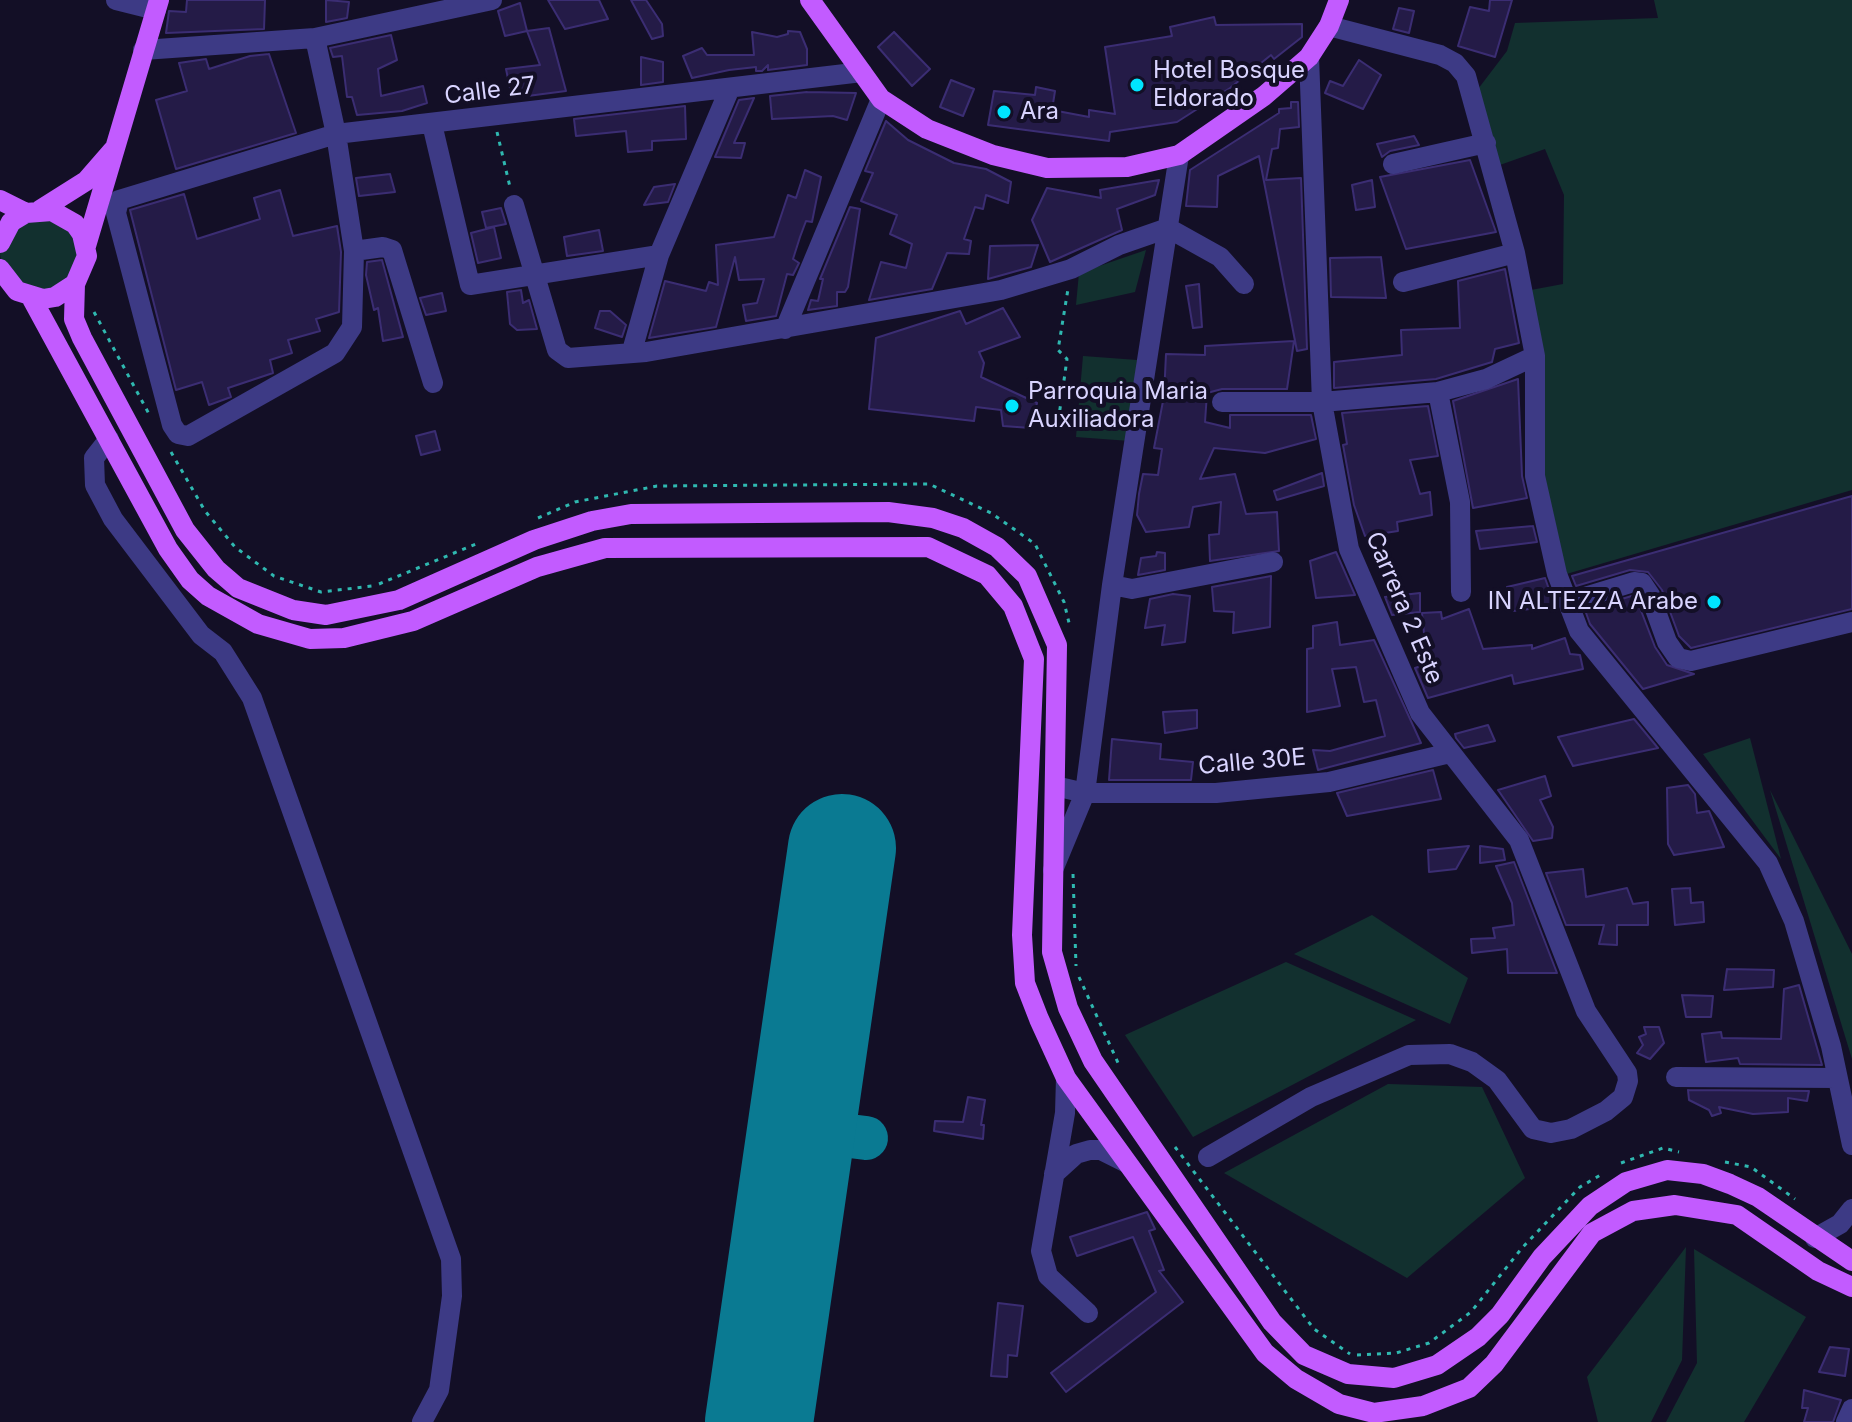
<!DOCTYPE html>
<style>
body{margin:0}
canvas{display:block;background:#130f26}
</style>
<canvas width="1852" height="1422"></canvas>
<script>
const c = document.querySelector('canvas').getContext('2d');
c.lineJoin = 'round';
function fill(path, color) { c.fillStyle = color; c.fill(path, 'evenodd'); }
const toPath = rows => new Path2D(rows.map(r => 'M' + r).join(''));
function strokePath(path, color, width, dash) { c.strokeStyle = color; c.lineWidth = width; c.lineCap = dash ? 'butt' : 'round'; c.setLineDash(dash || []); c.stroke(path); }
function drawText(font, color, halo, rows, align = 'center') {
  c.font = font + ' Inter,sans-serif'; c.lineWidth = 8; c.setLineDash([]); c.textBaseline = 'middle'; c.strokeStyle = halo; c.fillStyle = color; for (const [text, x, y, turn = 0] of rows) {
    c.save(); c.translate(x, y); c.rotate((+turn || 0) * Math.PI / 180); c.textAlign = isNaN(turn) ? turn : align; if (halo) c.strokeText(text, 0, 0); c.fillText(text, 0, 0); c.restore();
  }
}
fill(toPath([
 [1654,0,1852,0,1852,490,1563,575,1542,486,1531,290,1563,284,1564,195,1545,149,1497,166,1475,93,1507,51,1515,23,1658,18],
 [26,215,73,226,83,266,43,297,2,268,0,254,4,238],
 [1146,250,1135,292,1076,305,1079,273],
 [1083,356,1137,360,1130,441,1076,437],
 [1750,738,1781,859,1703,754],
 [1770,790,1852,954,1852,1059],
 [1372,915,1468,978,1450,1024,1294,954],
 [1286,962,1416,1020,1193,1137,1125,1035],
 [1388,1084,1482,1087,1525,1178,1407,1278,1224,1173],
 [1686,1247,1682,1360,1651,1422,1598,1422,1587,1377],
 [1694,1249,1806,1317,1744,1422,1666,1422,1697,1363]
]), '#12302f');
strokePath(toPath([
 [801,1130,866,1138]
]), '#0a7a92', 44);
strokePath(toPath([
 [759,1422,842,848]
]), '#0a7a92', 108);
const building = toPath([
 [187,0,265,0,264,29,166,33,169,11,186,12,187,0],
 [326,0,349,2,347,18,326,22,326,0],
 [548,0,599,0,608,19,565,29,548,0],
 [631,0,646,0,662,24,663,36,652,39,631,0],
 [1490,0,1512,0,1495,57,1458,46,1470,7,1489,11,1490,0],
 [520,3,527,31,505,36,498,11,520,3],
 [1399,8,1414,11,1409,33,1393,29,1399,8],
 [1214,17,1216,25,1302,24,1302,37,1274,59,1271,55,1230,88,1177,122,1110,132,1109,141,988,125,994,91,1035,95,1036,87,1055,91,1052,110,1089,117,1089,110,1115,114,1105,47,1172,36,1170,27,1214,17],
 [549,28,566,91,512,98,506,69,540,65,527,31,549,28],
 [788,31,800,32,807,49,807,65,768,70,768,65,762,71,756,71,756,67,729,70,692,78,683,56,702,48,707,55,754,55,752,32,777,37,788,34,788,31],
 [894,32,930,69,912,86,878,47,894,32],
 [391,35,397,60,378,69,381,96,423,86,427,103,402,111,357,115,352,97,347,97,342,56,333,57,330,48,391,35],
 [269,54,296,133,176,169,156,100,187,91,179,63,206,59,209,69,250,56,269,54],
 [641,57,663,62,663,82,641,85,641,57],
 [1359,60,1381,75,1363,109,1325,93,1330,81,1343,86,1359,60],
 [951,80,974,89,963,116,940,107,951,80],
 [807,92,856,93,847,120,833,116,772,119,770,96,807,92],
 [754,98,734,143,745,143,741,158,715,157,739,100,754,98],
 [1291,102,1298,102,1299,127,1280,129,1278,148,1272,149,1266,180,1301,178,1307,349,1297,351,1259,156,1218,176,1217,207,1186,206,1190,170,1279,113,1279,109,1291,108,1291,102],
 [685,106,686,139,652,141,652,150,628,152,626,131,576,136,574,119,685,106],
 [886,121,908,140,954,163,986,169,1011,182,1008,203,986,195,983,209,975,207,964,239,971,241,969,254,947,253,932,289,869,300,881,262,906,268,912,244,890,234,897,215,861,201,873,173,865,171,886,121],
 [1414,136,1419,145,1390,151,1382,157,1377,144,1414,136],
 [1470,160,1496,232,1406,249,1380,177,1470,160],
 [805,170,821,177,812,222,806,221,800,237,793,259,799,263,793,275,787,274,776,316,746,321,743,305,757,303,764,279,739,280,735,257,716,327,649,338,665,281,706,291,709,282,718,285,716,245,774,237,788,195,796,198,805,170],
 [390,174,395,192,359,196,356,178,390,174],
 [1159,180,1155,195,1117,209,1122,230,1050,262,1032,220,1047,188,1101,198,1100,190,1159,180],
 [1372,180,1375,207,1356,210,1352,185,1372,180],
 [675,184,668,202,644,205,654,187,675,184],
 [280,190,293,236,337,226,341,252,339,312,316,319,320,331,288,340,292,353,270,360,273,373,228,388,231,397,209,405,202,382,176,390,130,210,184,194,197,239,260,219,254,198,280,190],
 [850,207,860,209,848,287,845,292,837,292,837,306,808,310,811,300,818,301,823,279,820,279,850,207],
 [501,208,506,224,486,228,482,212,501,208],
 [494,227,501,258,478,263,471,233,494,227],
 [599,230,603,251,567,256,564,237,599,230],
 [1038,245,1031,267,988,279,990,246,1038,245],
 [1381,257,1386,298,1331,297,1330,258,1381,257],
 [382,260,403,337,383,341,378,308,374,310,366,275,367,262,382,260],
 [1505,269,1519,343,1495,349,1492,362,1436,379,1334,388,1334,362,1402,355,1401,330,1460,328,1458,281,1505,269],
 [1199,284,1202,327,1193,328,1186,286,1199,284],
 [521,290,523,303,529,300,537,329,517,330,510,324,507,292,521,290],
 [442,293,446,311,426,315,420,298,442,293],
 [1003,308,1020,337,979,352,984,363,981,377,1037,403,1031,428,1003,426,1001,410,976,407,974,421,869,409,876,338,960,311,966,324,1003,308],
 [600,311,610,311,626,325,622,337,595,328,600,311],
 [1294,341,1287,389,1222,389,1207,393,1205,422,1230,428,1230,415,1311,415,1316,439,1265,453,1214,448,1200,479,1235,474,1246,514,1277,512,1279,551,1210,561,1209,535,1219,534,1221,502,1193,507,1189,527,1146,532,1137,515,1139,494,1143,474,1158,475,1162,449,1154,448,1164,396,1166,354,1205,355,1205,346,1294,341],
 [1518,379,1522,476,1527,498,1473,508,1453,401,1518,379],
 [1428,406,1438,456,1410,460,1420,494,1430,492,1432,515,1397,522,1398,531,1365,536,1354,505,1343,445,1347,444,1342,413,1428,406],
 [435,431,440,450,421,455,416,436,435,431],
 [1322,473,1324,486,1277,500,1274,491,1322,473],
 [1852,496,1852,609,1691,648,1679,636,1662,590,1648,572,1630,570,1576,586,1572,576,1852,496],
 [1533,526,1537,542,1480,549,1476,531,1533,526],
 [1157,552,1165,553,1165,570,1138,575,1141,558,1156,556,1157,552],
 [1336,552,1355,595,1316,598,1310,561,1336,552],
 [1271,576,1270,627,1233,633,1234,612,1214,611,1212,587,1271,576],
 [1545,578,1555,606,1513,611,1507,587,1545,578],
 [1420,593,1420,612,1392,615,1385,597,1420,593],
 [1173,594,1190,596,1185,642,1162,645,1165,625,1145,628,1150,599,1173,594],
 [1635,595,1655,647,1667,665,1694,674,1643,689,1590,624,1585,610,1635,595],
 [1469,609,1483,649,1532,645,1532,649,1565,638,1570,654,1580,655,1583,669,1514,684,1512,675,1428,698,1415,668,1427,664,1422,613,1441,612,1442,619,1469,609],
 [1337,622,1340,645,1374,640,1421,743,1318,770,1313,750,1330,751,1385,736,1376,700,1364,702,1356,667,1332,669,1340,706,1307,712,1307,649,1313,648,1313,626,1337,622],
 [1197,710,1197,728,1165,733,1163,712,1197,710],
 [1634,719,1658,748,1573,766,1558,737,1634,719],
 [1488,725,1495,741,1464,748,1456,738,1455,734,1488,725],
 [1112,739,1161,744,1160,759,1193,762,1191,780,1109,780,1112,739],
 [1433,770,1441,799,1347,816,1337,793,1433,770],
 [1545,776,1551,796,1540,800,1553,827,1552,838,1533,841,1498,790,1545,776],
 [1688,785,1695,794,1697,813,1709,811,1724,847,1674,855,1668,844,1667,788,1688,785],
 [1469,846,1456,869,1429,872,1428,850,1469,846],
 [1480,846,1503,849,1505,860,1480,863,1480,846],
 [1514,862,1557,973,1508,973,1507,949,1472,953,1471,939,1495,938,1493,928,1514,925,1512,903,1496,866,1514,862],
 [1583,869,1586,897,1627,888,1633,904,1648,902,1648,925,1617,925,1617,945,1599,944,1604,925,1566,925,1546,873,1583,869],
 [1690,888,1691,903,1703,902,1704,922,1675,925,1672,889,1690,888],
 [1727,969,1774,970,1773,987,1724,990,1727,969],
 [1799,985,1822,1065,1740,1064,1738,1058,1706,1062,1702,1034,1721,1032,1722,1038,1781,1039,1784,989,1799,985],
 [1682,995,1713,996,1711,1017,1686,1017,1682,995],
 [1644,1027,1659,1027,1664,1043,1650,1059,1637,1053,1643,1045,1639,1037,1646,1034,1644,1027],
 [1688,1090,1809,1091,1807,1101,1788,1098,1788,1112,1753,1114,1719,1107,1721,1113,1712,1116,1709,1110,1689,1100,1688,1090],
 [968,1097,985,1100,981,1125,984,1125,983,1139,934,1131,935,1121,963,1122,968,1097],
 [1147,1212,1155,1229,1149,1231,1164,1270,1159,1271,1183,1302,1066,1392,1051,1373,1156,1292,1133,1237,1077,1256,1070,1237,1147,1212],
 [998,1303,1023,1306,1017,1356,1008,1355,1007,1377,991,1376,998,1303],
 [1830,1347,1849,1349,1845,1376,1819,1372,1830,1347],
 [1804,1390,1841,1400,1833,1422,1804,1422,1808,1408,1802,1408,1804,1390]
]);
fill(building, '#241b47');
strokePath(building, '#3b2d73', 2);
strokePath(toPath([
 [497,132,510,187],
 [94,312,149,414],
 [1057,430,1067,359,1058,350,1068,289],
 [171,452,205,511,235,547,274,576,321,592,372,586],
 [538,518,575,502,657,486,929,484,991,513,1035,544,1064,602,1070,627],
 [379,584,476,544],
 [1073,874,1076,966],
 [1079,977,1119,1065],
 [1175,1147,1314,1329,1350,1354],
 [1725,1162,1751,1167,1795,1199],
 [1621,1163,1663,1148,1679,1152],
 [1357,1355,1396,1353,1429,1343,1471,1312,1522,1248,1580,1187,1604,1173]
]), '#2fb8b0', 3, [4, 6]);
strokePath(toPath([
 [116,0,156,10],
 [1329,26,1440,55,1455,63,1466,76,1515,253,1535,356,1535,476,1557,574,1579,631,1768,863,1794,921,1831,1046,1852,1145],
 [315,38,336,134,354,251,352,327,335,353,188,436,178,434,172,425,116,213,119,200,336,134,862,72],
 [143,50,315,38,492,0],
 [432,124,470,285,659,255],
 [1393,164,1486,143],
 [514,205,557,350,568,358,646,352,1001,290,1071,269,1119,245,1168,228,1220,257,1244,284],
 [354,251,383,247,392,250,433,383],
 [1403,282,1515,253],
 [785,329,881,99],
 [632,351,659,255,730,88],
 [1438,392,1460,502,1461,592],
 [1222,402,1322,402,1438,392,1486,379,1535,356],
 [109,439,94,458,95,485,113,519,201,635,223,652,252,698,451,1259,452,1296,439,1390,422,1422],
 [1112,585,1132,589,1273,562],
 [1568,602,1634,582,1642,583,1650,595,1667,642,1678,658,1691,661,1852,622],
 [1055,786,1085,793,1216,793,1329,782,1450,753],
 [1053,870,1085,793,1112,585,1179,155],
 [1676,1077,1838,1078],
 [1066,1078,1065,1113,1041,1251,1048,1276,1088,1313],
 [1208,1157,1311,1097,1409,1055,1450,1054,1472,1062,1497,1080,1533,1129,1551,1133,1571,1129,1606,1111,1623,1097,1628,1081,1627,1073,1586,1011,1519,840,1420,713,1349,549,1322,402,1309,57],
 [1054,1174,1076,1154,1090,1150,1101,1150,1127,1163],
 [1815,1238,1840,1224,1852,1209],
 [1846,1422,1852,1409]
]), '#3d3a85', 20);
strokePath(toPath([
 [810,0,881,99,927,129,993,155,1047,168,1127,167,1179,155,1264,96,1309,57,1329,26,1339,0],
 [0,200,26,213],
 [40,210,86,181,113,150],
 [0,243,11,222,26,213,52,211,75,224,82,234,87,256,75,284,55,297,43,299,17,291,0,269],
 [86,246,159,0],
 [75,284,74,319,82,338,185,530,216,569,238,588,293,610,326,615,399,600,534,540,592,521,631,514,888,512,933,518,963,528,997,547,1027,576,1057,645,1052,952,1068,1008,1093,1061,1272,1322,1304,1355,1348,1374,1394,1378,1437,1365,1478,1337,1500,1315,1542,1257,1590,1206,1626,1182,1667,1170,1703,1174,1730,1184,1758,1197,1852,1261],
 [31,297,168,549,190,580,208,596,258,624,310,639,344,638,413,621,537,567,605,548,928,547,987,575,1013,606,1034,659,1022,935,1025,983,1039,1019,1066,1078,1265,1353,1296,1379,1339,1404,1374,1413,1423,1406,1469,1388,1494,1364,1592,1233,1633,1211,1675,1205,1737,1215,1818,1271,1852,1287]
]), '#c25bff', 20);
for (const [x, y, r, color] of [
 [1137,85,8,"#00e5ff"],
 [1004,112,8,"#00e5ff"],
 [1012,406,8,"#00e5ff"],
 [1714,602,8,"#00e5ff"]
]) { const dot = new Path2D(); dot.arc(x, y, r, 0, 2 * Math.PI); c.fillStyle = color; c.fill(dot); strokePath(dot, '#130f26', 3); }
drawText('24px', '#d9d4ff', '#130f26', [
 ["Hotel Bosque",1153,71],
 ["Eldorado",1153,99],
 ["Ara",1020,112],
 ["Parroquia Maria",1028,392],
 ["Auxiliadora",1028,420],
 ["IN ALTEZZA Arabe",1698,602,"right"]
], 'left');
drawText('24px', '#d9d4ff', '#130f26', [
 ["Calle 27",490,91,-7],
 ["Carrera 2 Este",1404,608,67],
 ["Calle 30E",1252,762,-5]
]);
</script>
